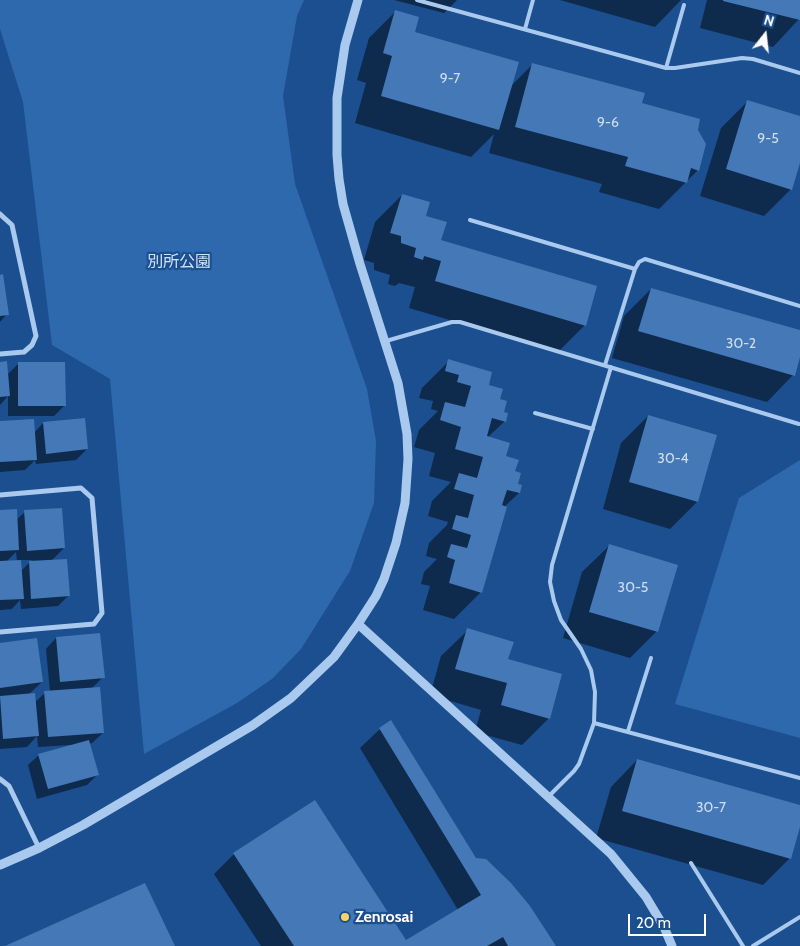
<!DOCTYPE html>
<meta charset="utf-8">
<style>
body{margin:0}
#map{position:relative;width:800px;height:946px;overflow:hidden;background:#1b4f8f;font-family:Cabin,sans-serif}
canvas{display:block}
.north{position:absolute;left:740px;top:10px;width:50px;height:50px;-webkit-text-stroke:4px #1b4f8f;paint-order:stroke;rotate:16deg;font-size:14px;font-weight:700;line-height:20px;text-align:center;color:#fff}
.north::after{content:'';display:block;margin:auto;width:18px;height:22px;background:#fff;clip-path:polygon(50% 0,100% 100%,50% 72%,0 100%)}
.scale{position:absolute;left:628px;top:914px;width:78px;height:22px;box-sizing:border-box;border:2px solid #fff;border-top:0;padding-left:6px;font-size:15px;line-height:18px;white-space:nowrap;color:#fff;-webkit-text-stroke:4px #1b4f8f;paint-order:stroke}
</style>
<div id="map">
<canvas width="800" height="946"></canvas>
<div class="north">N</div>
<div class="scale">20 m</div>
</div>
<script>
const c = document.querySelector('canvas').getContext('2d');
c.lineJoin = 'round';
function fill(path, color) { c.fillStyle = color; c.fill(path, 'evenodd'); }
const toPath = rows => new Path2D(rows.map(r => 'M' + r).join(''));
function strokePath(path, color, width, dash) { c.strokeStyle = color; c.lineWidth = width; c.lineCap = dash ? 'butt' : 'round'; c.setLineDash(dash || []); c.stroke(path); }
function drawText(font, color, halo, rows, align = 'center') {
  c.font = font + ' Cabin,"Noto Sans JP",sans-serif'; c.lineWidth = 4.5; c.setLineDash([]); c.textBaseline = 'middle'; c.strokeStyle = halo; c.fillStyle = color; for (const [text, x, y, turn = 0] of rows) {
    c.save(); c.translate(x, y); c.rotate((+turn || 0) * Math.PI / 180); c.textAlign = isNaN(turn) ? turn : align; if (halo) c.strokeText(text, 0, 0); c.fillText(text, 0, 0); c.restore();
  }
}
fill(toPath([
 [0,0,304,0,297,16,283,96,295,184,367,389,376,441,374,503,350,571,301,649,272,679,237,703,144,754,110,379,52,345,23,102,0,29],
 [800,460,800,738,675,704,739,498]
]), '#2e69ad');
fill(toPath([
 [394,0,457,0,444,13],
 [560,0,681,0,655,27],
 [707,0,800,0,800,18,773,47,700,28],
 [395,12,414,33,511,86,532,65,640,104,696,130,698,170,659,209,599,192,602,184,489,153,494,134,471,157,355,123,366,83,357,80,369,38],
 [748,101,800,118,800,158,791,189,764,216,700,196,721,128],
 [402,195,424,217,440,241,585,325,558,352,409,308,415,287,399,283,395,286,388,284,390,275,374,270,374,263,364,260,375,222],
 [0,276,7,314,0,322],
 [651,289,800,331,800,352,793,375,767,402,612,358,624,316],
 [449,361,487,385,499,400,505,421,488,437,514,472,519,493,504,507,481,592,454,619,423,610,430,586,421,584,424,572,437,559,426,556,429,543,447,525,448,522,428,516,432,501,451,482,429,476,435,453,414,447,419,430,438,411,431,409,433,401,419,398,422,388],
 [0,363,7,375,19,363,64,406,54,416,8,416,8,396,0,405],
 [648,416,716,436,697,502,670,529,603,509,621,443],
 [0,422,34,433,43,423,87,449,76,460,36,464,35,460,25,470,0,472],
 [0,512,16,520,25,512,64,548,51,561,68,596,58,606,21,609,20,600,12,609,0,610],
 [16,552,17,561,6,562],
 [20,560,32,560,21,571],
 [609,546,657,631,630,658,563,638,582,572],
 [468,630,507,660,549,718,522,745,475,732,481,710,430,695,441,656],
 [56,638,103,677,91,689,103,733,92,743,89,744,97,775,87,785,37,799,28,765,39,755,70,746,70,745,38,747,37,736,27,747,0,749,0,645,42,682,29,694,34,703,45,693,50,692,46,649],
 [380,729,475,859,555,946,261,946,214,874,234,854,406,942,458,910,360,748],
 [637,760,800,806,800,822,790,858,763,885,596,838,611,787]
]), '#0007');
fill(toPath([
 [723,0,800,0,800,20,723,1],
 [395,10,419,17,415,32,519,62,499,130,381,96,392,56,383,53],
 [532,63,645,93,642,103,700,119,698,130,706,144,699,171,691,168,687,183,625,166,628,157,515,127],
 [747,100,800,116,800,163,792,190,726,169],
 [402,194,430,202,426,216,447,222,441,240,597,286,586,326,435,281,441,261,424,256,423,260,414,257,416,248,401,243,401,236,390,233],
 [3,274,9,315,0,316,0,275],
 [651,288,800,330,800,357,795,376,638,331],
 [448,359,492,372,489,385,503,389,500,399,507,401,504,412,508,413,506,422,492,418,487,436,510,443,506,456,519,460,515,471,521,473,518,484,522,485,520,493,507,490,502,505,507,507,482,593,449,583,455,560,447,557,451,544,467,548,471,535,452,529,456,515,468,518,474,495,454,489,459,473,477,478,483,457,455,449,461,427,440,420,445,402,465,407,471,386,457,382,459,375,445,371],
 [7,361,10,396,0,397,0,362],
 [18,362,65,362,66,406,18,406],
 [648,415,717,435,698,502,629,482],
 [85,418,88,449,46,454,43,422],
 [34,419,37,460,0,462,0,421],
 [62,508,65,548,27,551,24,510],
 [17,509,19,550,0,551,0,510],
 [609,544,678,565,658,632,589,612],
 [67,559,70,596,31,599,29,561],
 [21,560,24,599,0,600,0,561],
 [467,628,514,642,508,659,562,674,550,719,501,705,507,683,455,669],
 [100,633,105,678,60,682,56,637],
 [37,638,43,682,0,688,0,643],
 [100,687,104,733,48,737,44,691],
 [35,693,39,736,3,739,0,696],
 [391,720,476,858,486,859,511,883,530,906,556,946,508,946,503,937,487,946,294,946,233,853,315,800,406,940,481,895,379,728],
 [89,740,99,775,48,789,38,754],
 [637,759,800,805,800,827,791,859,622,811],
 [145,883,175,946,5,946]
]), '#4478b7');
strokePath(toPath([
 [417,0,666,68,675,68,742,58,753,59,800,73],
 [525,29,533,0],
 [666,68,684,5],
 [470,220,635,269],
 [386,341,452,322,460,322,799,424],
 [605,365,635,269,639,262,645,259,800,306],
 [535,413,593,429],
 [594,723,800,778],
 [628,731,651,658],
 [549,796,574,771,579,764,594,723,595,692,591,670,581,649,561,620,554,601,550,582,552,565,611,367],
 [691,863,743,946],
 [753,946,800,917]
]), '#a9c9ee', 4);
strokePath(toPath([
 [0,214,12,225,36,336,32,345,24,352,0,354],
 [0,495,81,488,92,498,102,613,94,624,0,632],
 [0,779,9,786,39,848]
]), '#a9c9ee', 5);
strokePath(toPath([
 [358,624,611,854,646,897,664,927,672,946],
 [0,865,39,848,83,825,253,725,291,698,334,657,358,624,376,596,384,579,396,543,405,503,408,459,407,434,398,383,360,264,343,204,339,179,337,155,337,98,345,45,358,0]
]), '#a9c9ee', 9);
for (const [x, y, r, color] of [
 [345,917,5,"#ffd166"]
]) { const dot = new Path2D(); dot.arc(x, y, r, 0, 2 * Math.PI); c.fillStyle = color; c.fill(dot); strokePath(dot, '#1b4f8f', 2); }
drawText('14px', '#d0dded', null, [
 ["9-7",450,79],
 ["9-6",608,123],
 ["9-5",768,139],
 ["30-2",741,344],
 ["30-4",673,459],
 ["30-5",633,588],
 ["30-7",711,808]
]);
drawText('16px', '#cfe3fa', '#1b4f8f', [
 ["別所公園",179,262]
]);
drawText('bold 16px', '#fff', '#1b4f8f', [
 ["Zenrosai",355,917]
], 'left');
</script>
